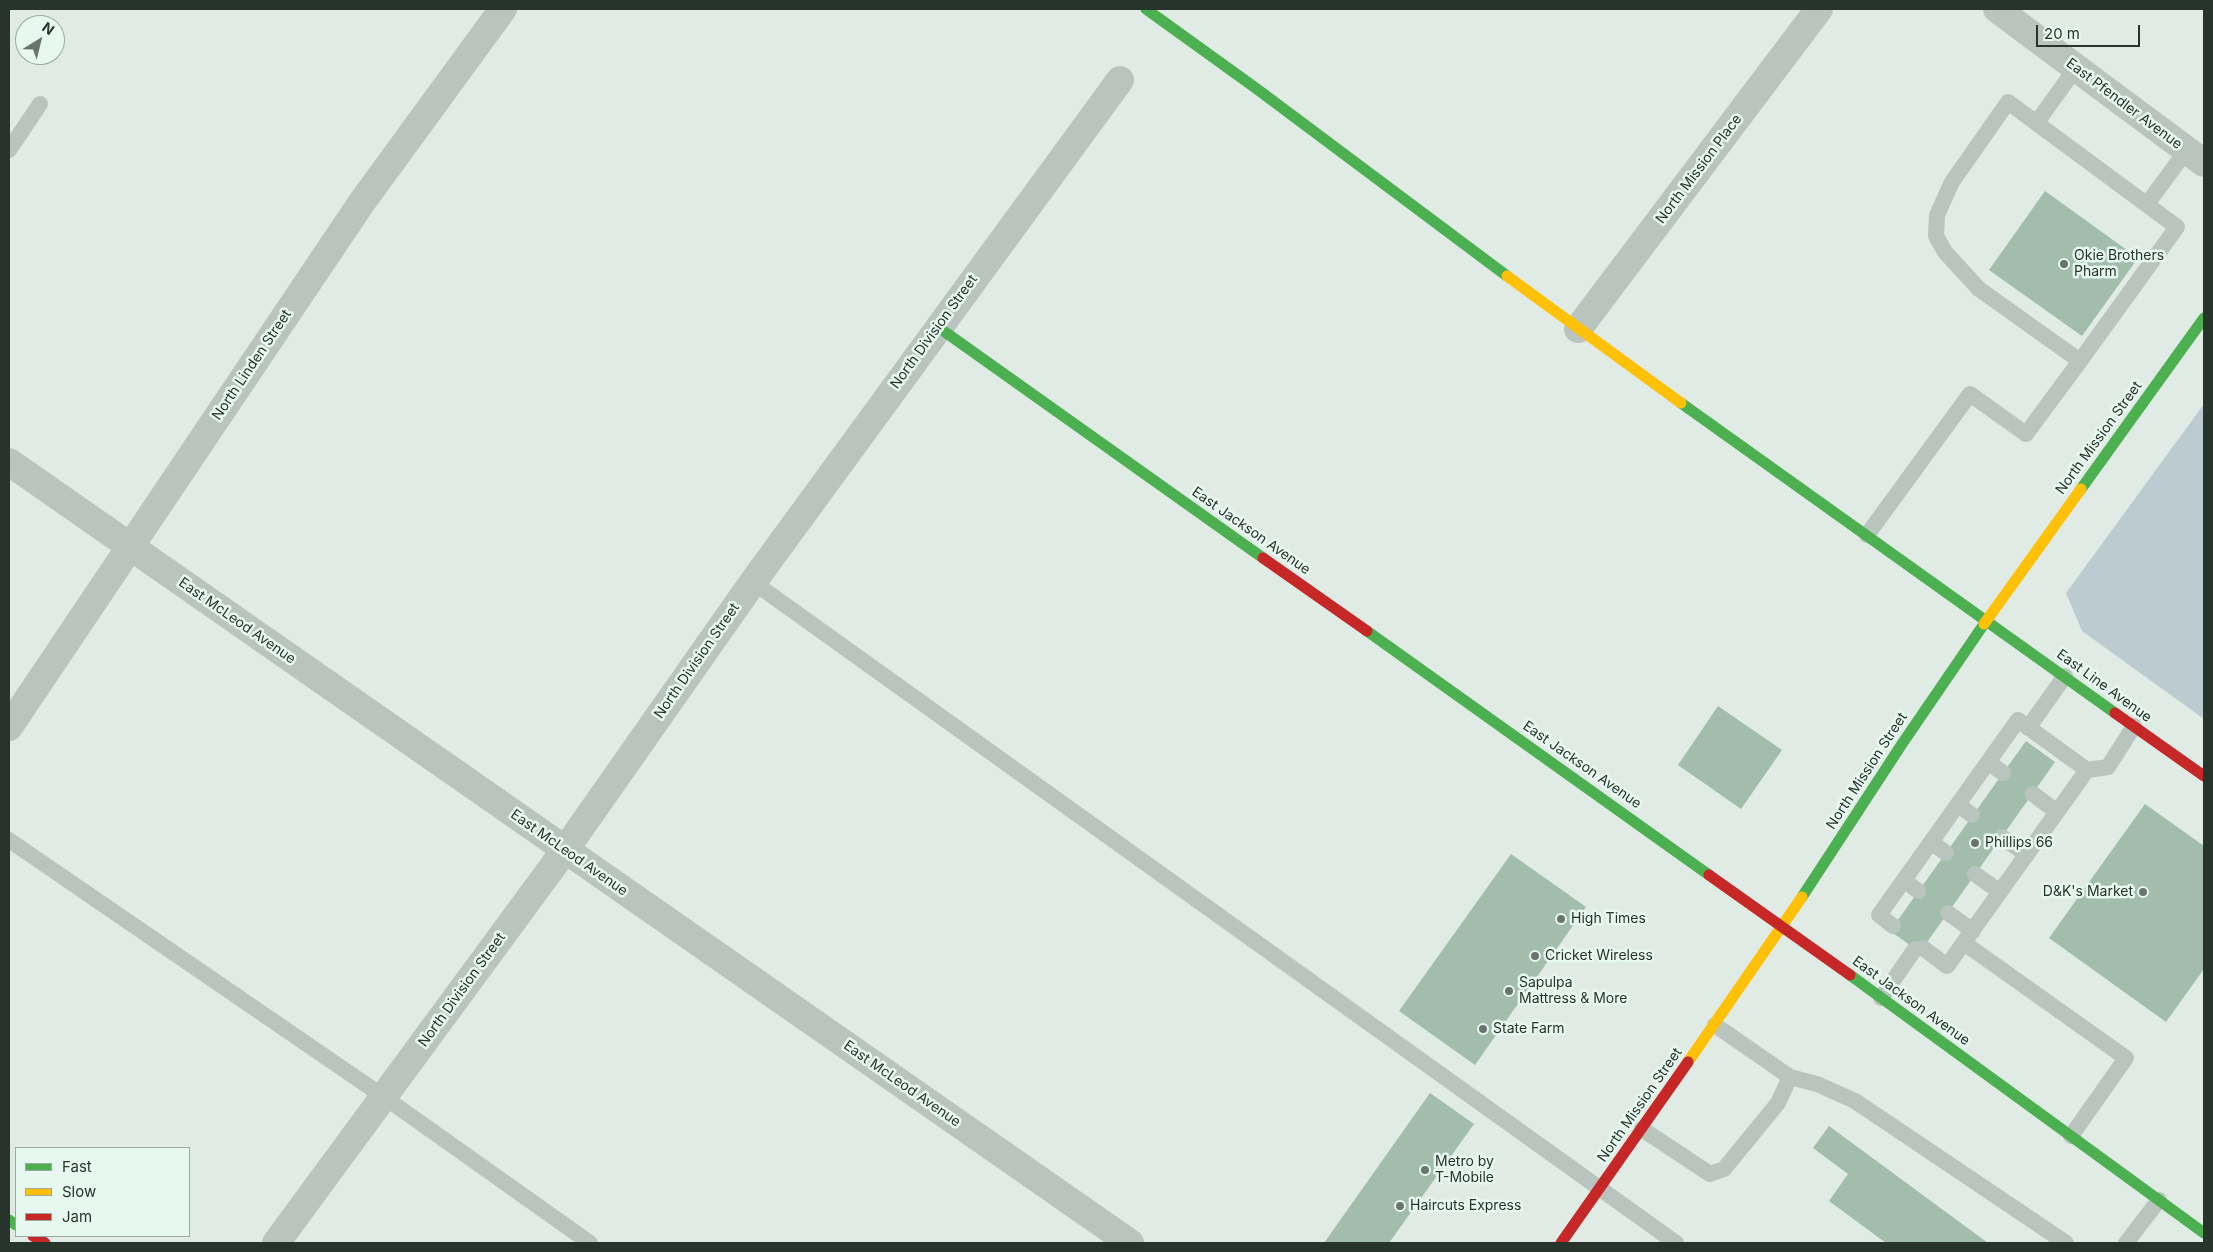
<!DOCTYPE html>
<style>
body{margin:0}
#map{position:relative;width:2213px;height:1252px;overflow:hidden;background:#e0ebe6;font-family:Inter,sans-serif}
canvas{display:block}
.frame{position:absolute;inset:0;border:10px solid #27342c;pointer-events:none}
.legend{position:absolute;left:15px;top:1147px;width:175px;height:90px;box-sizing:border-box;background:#e7f8f0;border:1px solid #9aaaa2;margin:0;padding:6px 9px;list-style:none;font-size:15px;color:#27342c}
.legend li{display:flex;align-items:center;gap:10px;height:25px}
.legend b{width:25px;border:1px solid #9aaaa2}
.north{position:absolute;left:15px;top:15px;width:50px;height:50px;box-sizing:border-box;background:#e7f8f0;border:1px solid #9aaaa2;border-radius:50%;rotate:36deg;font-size:14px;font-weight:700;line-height:20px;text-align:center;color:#27342c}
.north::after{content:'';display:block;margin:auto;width:18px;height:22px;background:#68746d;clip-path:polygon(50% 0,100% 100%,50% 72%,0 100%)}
.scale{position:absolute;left:2036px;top:25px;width:104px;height:22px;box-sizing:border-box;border:2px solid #27342c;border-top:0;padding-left:6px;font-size:15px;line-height:18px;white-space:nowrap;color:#27342c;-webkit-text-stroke:4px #e7f8f0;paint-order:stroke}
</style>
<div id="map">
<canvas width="2213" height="1252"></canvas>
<div class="frame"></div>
<ul class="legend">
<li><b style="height:6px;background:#4caf50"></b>Fast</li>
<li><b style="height:6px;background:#ffc107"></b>Slow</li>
<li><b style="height:6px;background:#c62828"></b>Jam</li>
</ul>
<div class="north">N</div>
<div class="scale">20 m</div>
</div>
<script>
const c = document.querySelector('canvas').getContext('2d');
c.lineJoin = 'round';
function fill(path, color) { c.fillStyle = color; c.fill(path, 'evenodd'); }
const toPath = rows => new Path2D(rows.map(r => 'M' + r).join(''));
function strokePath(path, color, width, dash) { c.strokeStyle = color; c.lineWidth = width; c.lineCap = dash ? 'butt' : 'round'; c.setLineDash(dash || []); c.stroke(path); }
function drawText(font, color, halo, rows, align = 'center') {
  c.font = font + ' Inter,sans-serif'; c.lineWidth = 5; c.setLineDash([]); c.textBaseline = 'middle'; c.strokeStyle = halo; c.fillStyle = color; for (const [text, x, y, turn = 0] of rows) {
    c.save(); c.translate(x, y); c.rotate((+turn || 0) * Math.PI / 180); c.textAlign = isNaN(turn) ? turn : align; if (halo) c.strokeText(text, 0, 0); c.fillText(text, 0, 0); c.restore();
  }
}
fill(toPath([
 [2204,404,2204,719,2082,631,2066,593]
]), '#bbcbd0');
fill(toPath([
 [2045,191,2138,258,2082,336,1989,270],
 [1718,706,1782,750,1741,809,1678,765],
 [2026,741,2055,762,1920,952,1890,931],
 [2145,804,2204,846,2204,969,2166,1022,2049,938],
 [1511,854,1586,907,1475,1065,1399,1011],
 [1430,1093,1474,1124,1389,1243,1324,1243],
 [1829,1126,1988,1243,1886,1243,1829,1201,1848,1174,1813,1148]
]), '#a2bdab');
strokePath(toPath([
 [2037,122,2076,68],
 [9,150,40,104],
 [2147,204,2187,150],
 [1867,535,1970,394,2026,434,2080,361,2177,227,2008,102,1952,182,1937,215,1936,236,1945,252,1979,289,2080,361],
 [753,582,1676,1243],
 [2028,728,2065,676],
 [1988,762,2003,773],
 [2033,794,2057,812],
 [1958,805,1972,815],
 [2002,837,2027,855],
 [9,840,384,1097,590,1243],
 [1931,842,1946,853],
 [1975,874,2000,892],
 [1904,880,1918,891],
 [1948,913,1973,931],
 [1893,926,1879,915,2018,720,2087,770],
 [1964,943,2126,1058,2071,1136],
 [1923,948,1947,966,2087,770,2108,767,2134,726],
 [1881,998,1915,949],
 [1715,1025,1790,1077,1817,1084,1855,1101,2066,1243],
 [1642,1129,1710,1174,1724,1169,1778,1103,1790,1077],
 [2126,1243,2159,1200]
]), '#b9c4be', 16);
strokePath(toPath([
 [1997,9,2204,163],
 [1578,329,1819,9],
 [9,462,1130,1243],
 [9,727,362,202,503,9],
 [276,1243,565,850,753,582,1120,80]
]), '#b9c4be', 28);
strokePath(toPath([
 [1146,9,1257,89,1507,276],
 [938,327,1263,558],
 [1681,403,2115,713],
 [2081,489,2204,318],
 [1367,631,1709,875],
 [1802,897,1902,744,1984,624],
 [1850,975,2204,1233],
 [9,1220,16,1225]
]), '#4caf50', 11);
strokePath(toPath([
 [1507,276,1681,403],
 [1984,624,2081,489],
 [1688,1062,1802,897]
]), '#ffc107', 11);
strokePath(toPath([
 [1263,558,1367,631],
 [2115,713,2204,776],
 [1709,875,1850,975],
 [33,1236,45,1243],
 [1561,1243,1688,1062]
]), '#c62828', 11);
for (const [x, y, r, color] of [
 [2064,264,5,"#68746d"],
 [1975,843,5,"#68746d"],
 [2143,892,5,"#68746d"],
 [1561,919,5,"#68746d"],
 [1535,956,5,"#68746d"],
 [1509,991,5,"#68746d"],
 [1483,1029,5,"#68746d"],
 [1425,1170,5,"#68746d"],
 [1400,1206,5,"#68746d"]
]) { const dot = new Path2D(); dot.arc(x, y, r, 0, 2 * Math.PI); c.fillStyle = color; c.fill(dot); strokePath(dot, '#e7f8f0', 2); }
drawText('14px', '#27342c', '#e7f8f0', [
 ["East Pfendler Avenue",2124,104,37],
 ["North Mission Place",1699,169,-53],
 ["North Division Street",934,332,-54],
 ["North Linden Street",252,365,-56],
 ["North Mission Street",2099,438,-54],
 ["East Jackson Avenue",1251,531,35],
 ["East McLeod Avenue",237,621,35],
 ["North Division Street",697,661,-55],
 ["East Line Avenue",2104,686,36],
 ["East Jackson Avenue",1582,765,35],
 ["North Mission Street",1867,771,-57],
 ["East McLeod Avenue",569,853,35],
 ["North Division Street",462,990,-54],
 ["East Jackson Avenue",1911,1001,36],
 ["East McLeod Avenue",902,1084,35],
 ["North Mission Street",1640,1105,-55]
]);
drawText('14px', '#27342c', '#e7f8f0', [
 ["Okie Brothers",2074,256],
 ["Pharm",2074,272],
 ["Phillips 66",1985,843],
 ["D&K's Market",2133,892,"right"],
 ["High Times",1571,919],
 ["Cricket Wireless",1545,956],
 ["Sapulpa",1519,983],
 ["Mattress & More",1519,999],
 ["State Farm",1493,1029],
 ["Metro by",1435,1162],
 ["T-Mobile",1435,1178],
 ["Haircuts Express",1410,1206]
], 'left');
</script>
